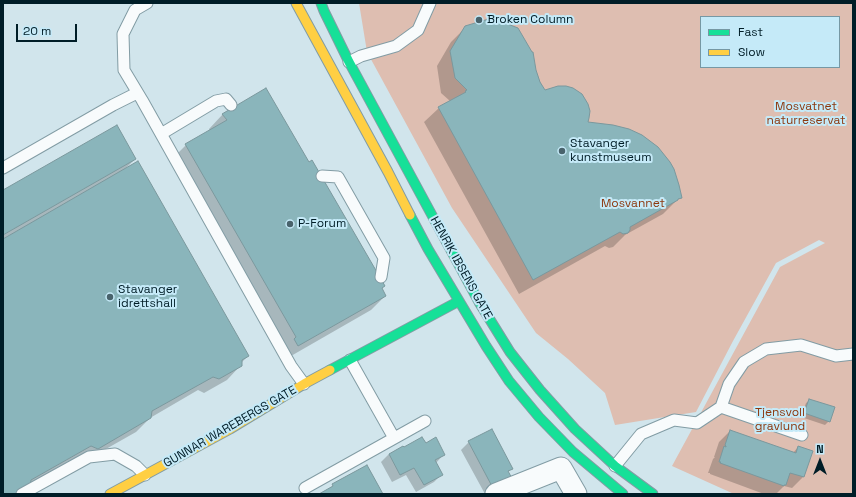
<!DOCTYPE html>
<style>
body{margin:0}
#map{position:relative;width:856px;height:497px;overflow:hidden;background:#d1e5ec;font-family:"Space Grotesk",sans-serif}
canvas{display:block}
.frame{position:absolute;inset:0;border:4px solid #001d27;pointer-events:none}
.legend{position:absolute;left:700px;top:16px;width:140px;height:52px;box-sizing:border-box;background:#c5eaf8;border:1px solid #7698a4;margin:0;padding:5px 7px;list-style:none;font-size:12px;color:#001d27}
.legend li{display:flex;align-items:center;gap:8px;height:20px}
.legend b{width:20px;border:1px solid #7698a4}
.north{position:absolute;left:800px;top:441px;width:40px;height:40px;-webkit-text-stroke:3px #c5eaf8;paint-order:stroke;rotate:0deg;font-size:11px;font-weight:700;line-height:16px;text-align:center;color:#001d27}
.north::after{content:'';display:block;margin:auto;width:14px;height:18px;background:#001d27;clip-path:polygon(50% 0,100% 100%,50% 72%,0 100%)}
.scale{position:absolute;left:16px;top:24px;width:61px;height:18px;box-sizing:border-box;border:2px solid #001d27;border-top:0;padding-left:5px;font-size:12px;line-height:14px;white-space:nowrap;color:#001d27;-webkit-text-stroke:3px #c5eaf8;paint-order:stroke}
</style>
<div id="map">
<canvas width="856" height="497"></canvas>
<div class="frame"></div>
<ul class="legend">
<li><b style="height:5px;background:#16e098"></b>Fast</li>
<li><b style="height:5px;background:#ffcf43"></b>Slow</li>
</ul>
<div class="north">N</div>
<div class="scale">20 m</div>
</div>
<script>
const c = document.querySelector('canvas').getContext('2d');
c.lineJoin = 'round';
function fill(path, color) { c.fillStyle = color; c.fill(path, 'evenodd'); }
const toPath = rows => new Path2D(rows.map(r => 'M' + r).join(''));
function strokePath(path, color, width, dash) { c.strokeStyle = color; c.lineWidth = width; c.lineCap = dash ? 'butt' : 'round'; c.setLineDash(dash || []); c.stroke(path); }
function drawText(font, color, halo, rows, align = 'center') {
  c.font = font + ' "Space Grotesk",sans-serif'; c.lineWidth = 4; c.setLineDash([]); c.textBaseline = 'middle'; c.strokeStyle = halo; c.fillStyle = color; for (const [text, x, y, turn = 0] of rows) {
    c.save(); c.translate(x, y); c.rotate((+turn || 0) * Math.PI / 180); c.textAlign = isNaN(turn) ? turn : align; if (halo) c.strokeText(text, 0, 0); c.fillText(text, 0, 0); c.restore();
  }
}
fill(toPath([
 [359,3,853,3,853,494,734,494,672,466,780,267,825,243,819,240,776,263,733,341,696,412,615,425,605,393,568,359,536,333,452,208,367,52],
 [701,17,839,17,839,67,701,67]
]), '#debeb1');
fill(toPath([
 [466,27,535,71,540,82,545,92,587,123,680,197,663,214,625,235,613,247,609,248,605,246,519,294,424,122,439,108,450,101,441,93,437,66,451,42],
 [223,114,381,289,385,296,371,310,284,360,172,159,186,145,210,131,209,129],
 [135,159,124,170,248,356,241,363,241,365,227,380,204,393,198,390,150,418,136,432,83,462,29,487,3,494,3,191],
 [810,400,829,421,825,425,801,417,806,403],
 [491,430,512,468,508,472,496,494,485,494,461,450,469,442],
 [730,431,793,453,798,447,812,452,803,477,792,488,784,486,776,494,764,494,710,474,710,473,708,473,713,459,715,457,714,457,719,442],
 [425,444,444,454,436,463,442,474,434,482,416,492,406,475,392,482,381,462,389,454,403,447]
]), '#0003');
const building = toPath([
 [492,18,518,28,532,52,533,52,536,70,540,82,545,90,558,86,566,86,573,88,582,94,588,104,590,111,589,118,588,122,613,125,629,129,642,135,658,147,670,162,674,169,679,185,682,198,678,199,678,200,630,227,630,230,628,233,623,234,620,232,533,280,438,107,466,92,465,91,467,90,455,78,450,51,465,26,492,18],
 [266,88,309,162,312,160,385,286,382,288,386,296,298,346,294,339,296,337,185,144,227,120,222,114,266,88],
 [117,125,136,159,3,235,3,190,117,125],
 [138,161,249,356,242,360,242,366,219,379,213,377,152,411,151,418,98,449,91,446,31,480,30,487,18,494,3,494,3,239,138,161],
 [809,399,835,407,830,422,804,413,809,399],
 [492,429,513,469,508,471,514,482,495,492,468,441,492,429],
 [730,430,796,453,798,446,813,451,804,477,790,473,786,485,784,485,784,486,720,463,721,462,719,462,724,446,726,447,726,446,725,445,730,430],
 [422,437,426,443,436,437,445,455,435,460,443,475,424,485,414,468,400,475,389,454,403,446,404,447,422,437],
 [367,465,383,494,319,494,333,486,332,484,367,465]
]);
fill(building, '#8ab5bb');
strokePath(building, '#7b989d', 1);
const lane = toPath([
 [147,3,135,10,123,34,124,70,142,100,291,366,304,384],
 [349,62,361,56,396,46,418,30,430,3],
 [161,134,216,101,226,99,231,105],
 [3,168,113,105,137,93],
 [322,176,338,177,384,258,381,277],
 [350,360,394,438],
 [721,407,802,435],
 [615,466,641,434,674,420,697,423,721,407,729,384,744,362,766,349,801,345,836,356,853,354],
 [305,488,425,421],
 [22,494,89,457,115,454,136,466,145,475]
]);
const street = toPath([
 [496,494,561,468,576,494]
]);
const fast = toPath([
 [321,3,324,11,349,62,479,302,510,352,540,390,575,429,615,466,653,494],
 [410,215,428,249,486,346,509,381,539,417,573,452,623,494],
 [330,370,459,301]
]);
const slow = toPath([
 [296,3,388,172,410,215],
 [110,494,230,429,304,384,330,370]
]);
strokePath(lane, '#829ca4', 13);
strokePath(street, '#829ca4', 23);
strokePath(fast, '#829ca4', 11);
strokePath(slow, '#829ca4', 11);
strokePath(lane, '#f8fbfc', 11);
strokePath(street, '#f8fbfc', 21);
strokePath(fast, '#16e098', 9);
strokePath(slow, '#ffcf43', 9);
for (const [x, y, r, color] of [
 [479,20,4,"#49636c"],
 [562,151,4,"#49636c"],
 [290,224,4,"#49636c"],
 [110,297,4,"#49636c"]
]) { const dot = new Path2D(); dot.arc(x, y, r, 0, 2 * Math.PI); c.fillStyle = color; c.fill(dot); strokePath(dot, '#c5eaf8', 1.5); }
drawText('12px', '#001d27', '#c5eaf8', [
 ["Broken Column",487,20],
 ["Stavanger",570,144],
 ["kunstmuseum",570,158],
 ["P-Forum",298,224],
 ["Stavanger",118,290],
 ["idrettshall",118,304]
], 'left');
drawText('12px', '#8c380f', '#c5eaf8', [
 ["Mosvatnet",806,107],
 ["naturreservat",806,121],
 ["Mosvannet",633,204],
 ["Tjensvoll",780,413],
 ["gravlund",780,427]
]);
drawText('12px', '#001d27', '#c5eaf8', [
 ["HENRIK IBSENS GATE",461,268,61],
 ["GUNNAR WAREBERGS GATE",230,427,-30]
]);
</script>
